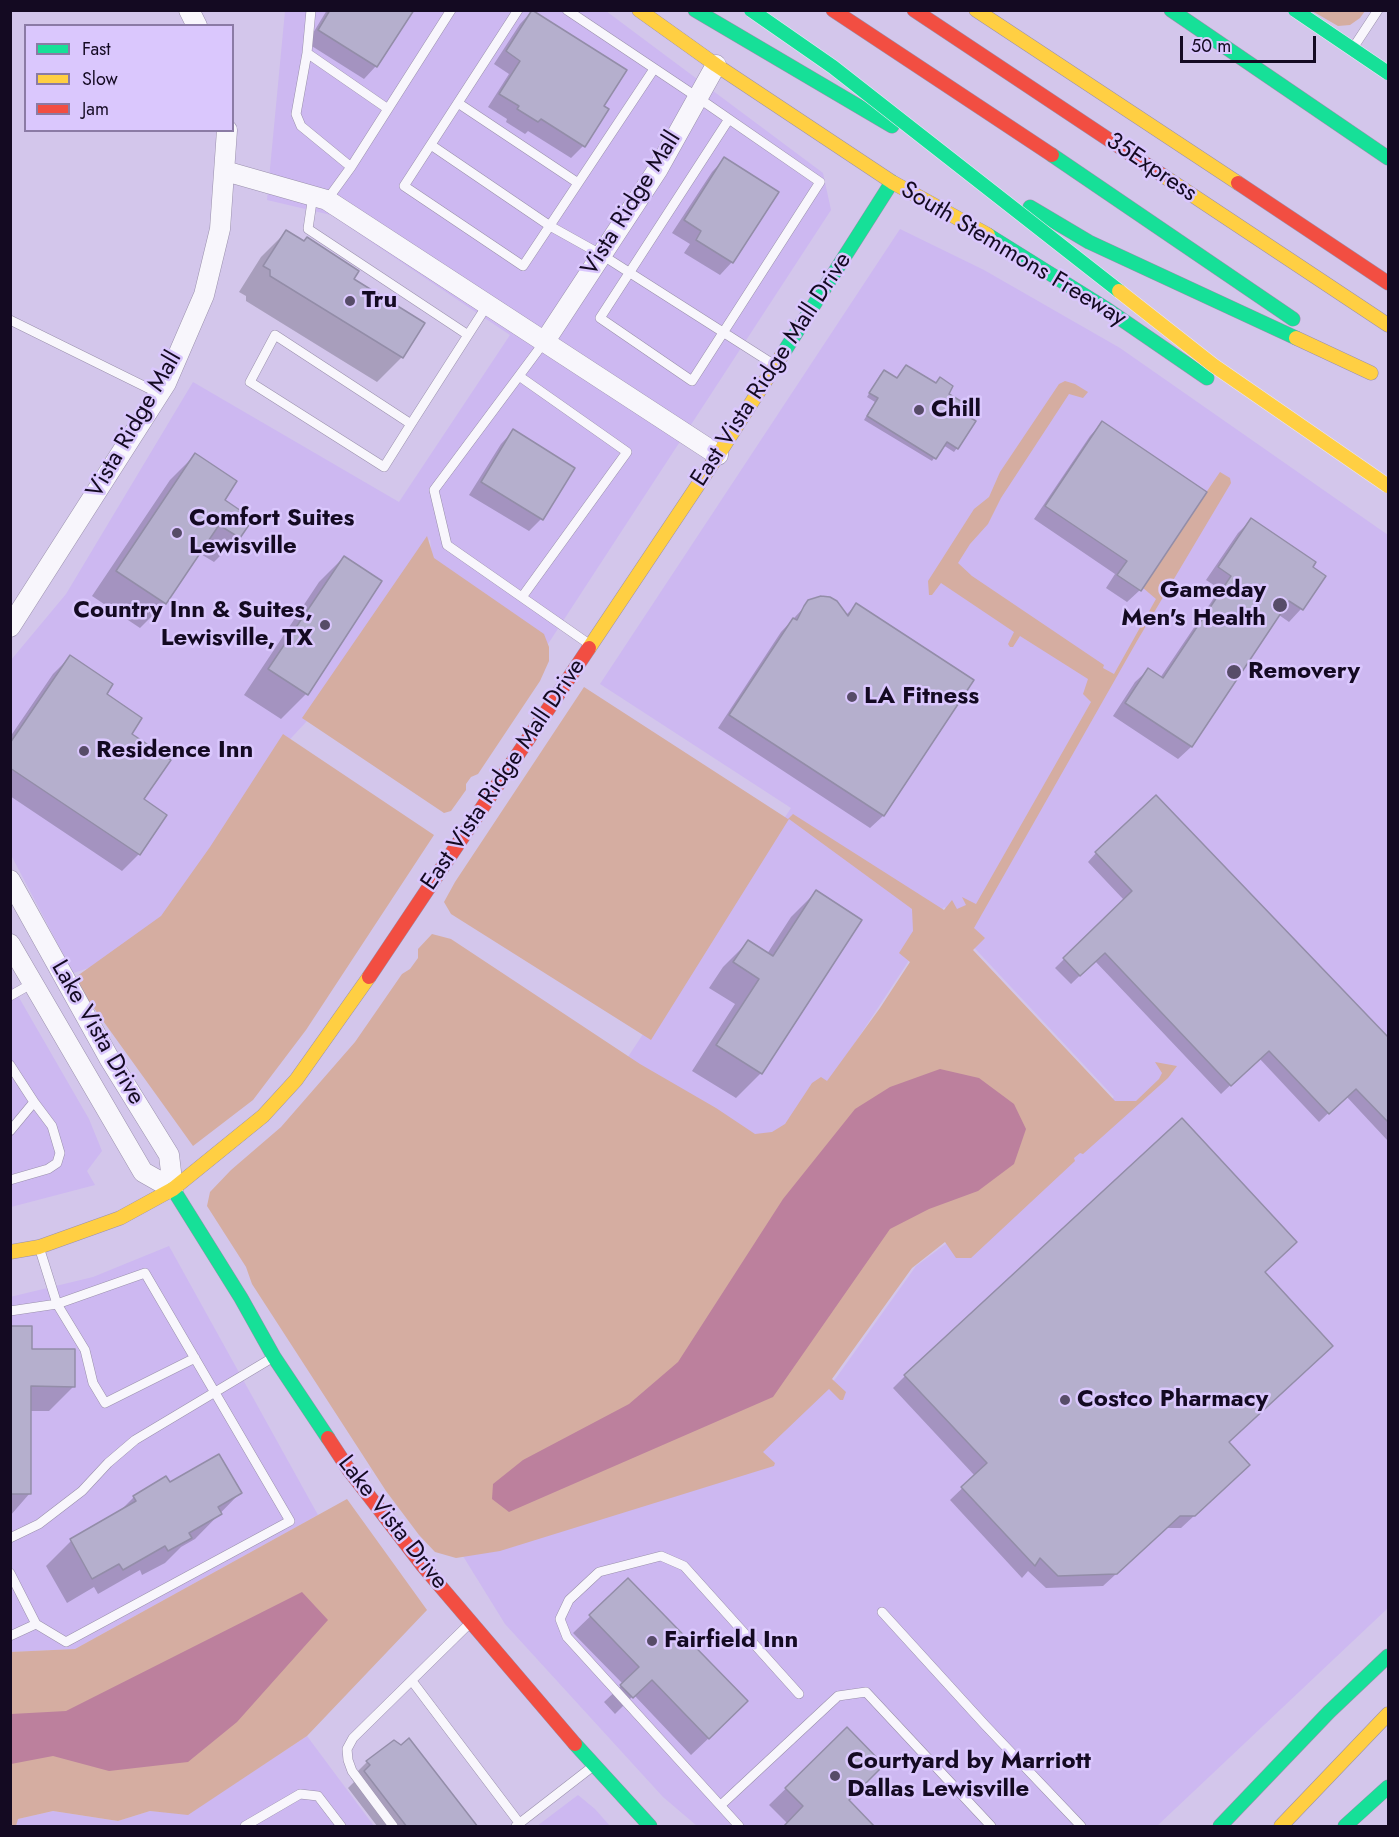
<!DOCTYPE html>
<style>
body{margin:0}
#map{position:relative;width:1399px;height:1837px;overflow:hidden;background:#d3c6eb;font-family:Jost,sans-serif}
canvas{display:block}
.frame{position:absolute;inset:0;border:12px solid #140a22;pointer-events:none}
.legend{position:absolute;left:24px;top:24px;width:210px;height:108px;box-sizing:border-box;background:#dac7fd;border:2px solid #8b7ba5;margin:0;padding:8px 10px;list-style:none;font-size:18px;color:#140a22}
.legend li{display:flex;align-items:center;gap:12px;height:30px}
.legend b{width:30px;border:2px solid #8b7ba5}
.scale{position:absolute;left:1180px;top:36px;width:136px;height:27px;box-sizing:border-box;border:3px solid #140a22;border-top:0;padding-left:8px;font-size:18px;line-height:21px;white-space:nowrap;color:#140a22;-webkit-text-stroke:4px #dac7fd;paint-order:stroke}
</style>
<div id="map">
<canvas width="1399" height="1837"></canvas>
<div class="frame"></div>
<ul class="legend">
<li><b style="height:8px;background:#16e098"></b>Fast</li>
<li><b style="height:8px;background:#ffcf43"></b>Slow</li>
<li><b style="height:8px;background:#f24e42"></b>Jam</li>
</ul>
<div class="scale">50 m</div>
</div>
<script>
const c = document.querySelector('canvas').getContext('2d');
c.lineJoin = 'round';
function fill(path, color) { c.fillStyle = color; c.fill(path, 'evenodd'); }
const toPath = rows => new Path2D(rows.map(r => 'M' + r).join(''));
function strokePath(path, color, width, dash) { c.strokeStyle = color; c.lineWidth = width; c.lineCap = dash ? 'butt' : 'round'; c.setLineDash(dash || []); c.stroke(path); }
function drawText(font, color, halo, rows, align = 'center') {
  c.font = font + ' Jost,sans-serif'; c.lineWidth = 5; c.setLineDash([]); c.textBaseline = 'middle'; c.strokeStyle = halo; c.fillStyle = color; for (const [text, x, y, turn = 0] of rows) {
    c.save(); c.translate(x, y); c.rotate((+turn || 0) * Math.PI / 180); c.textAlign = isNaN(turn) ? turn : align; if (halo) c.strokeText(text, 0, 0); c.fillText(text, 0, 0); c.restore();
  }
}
fill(toPath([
 [285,11,606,11,823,173,831,210,548,644,432,559,430,539,307,721,280,750,166,917,89,968,73,973,11,855,11,660,66,594,193,382,399,502,510,335,331,215,267,200],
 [900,229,984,270,1120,348,1388,535,1388,1608,1157,1826,697,1826,663,1797,505,1624,458,1548,767,1447,836,1378,916,1266,951,1240,1114,1097,966,939,973,925,944,907,779,1159,626,1060,791,808,600,684],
 [10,982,89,1119,102,1151,87,1171,95,1185,11,1207],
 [169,1246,318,1515,75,1649,11,1652,10,1297,93,1277],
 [307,1736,374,1826,16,1826,18,1819,53,1811,118,1821,150,1811,188,1814],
 [578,1795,595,1809,610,1826,537,1826]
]), '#cdb8f1');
fill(toPath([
 [1312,11,1365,11,1360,18,1350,25,1338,26],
 [1065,381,1075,384,1088,392,1083,398,1069,394,1001,498,988,524,970,544,958,563,972,576,1104,665,1103,668,1114,674,1156,599,1142,587,1220,472,1230,478,1231,483,1137,641,974,928,985,938,973,950,1115,1101,1136,1101,1159,1079,1162,1073,1155,1062,1177,1066,1168,1078,1083,1154,1080,1153,1074,1158,1075,1161,971,1258,956,1258,945,1242,912,1268,832,1379,846,1392,843,1400,840,1400,829,1389,763,1452,775,1463,774,1466,500,1551,456,1558,435,1552,419,1535,386,1491,252,1284,246,1267,207,1206,210,1192,231,1170,281,1127,355,1042,402,974,410,969,418,958,418,949,432,934,451,939,640,1064,716,1108,755,1134,772,1132,785,1124,812,1083,821,1077,827,1081,880,1008,910,962,899,953,913,931,912,909,789,819,651,1040,451,914,444,902,455,882,584,687,788,819,793,814,944,910,952,900,957,909,966,905,962,897,976,904,1091,702,1083,694,1088,679,1020,636,1013,647,1010,647,1008,644,1014,632,941,583,932,595,929,595,928,581,974,509,989,497,1000,472,1059,384],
 [427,536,434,558,544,634,549,647,549,661,540,681,478,774,471,777,466,784,466,790,451,811,444,813,302,718],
 [283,734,434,835,306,1030,253,1100,193,1146,73,979,161,916,210,847],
 [347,1499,427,1610,307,1736,188,1815,150,1811,118,1821,53,1811,18,1819,16,1826,11,1826,10,1652,75,1649]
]), '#d5ada1');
fill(toPath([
 [940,1069,979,1078,1014,1104,1026,1129,1014,1164,978,1191,929,1209,890,1229,773,1397,509,1512,492,1499,493,1484,523,1460,629,1404,678,1362,783,1199,855,1109,890,1087],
 [302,1592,328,1620,237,1722,188,1762,109,1771,53,1756,11,1764,11,1714,66,1711]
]), '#bc809d');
fill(toPath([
 [327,10,412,10,376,66,364,79,307,43],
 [532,11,602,107,583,146,571,158,528,131,525,134,506,122,507,119,488,107,509,74,494,64,520,24],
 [724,159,732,262,720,275,684,253,690,244,672,233,712,172],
 [286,232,352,279,402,357,377,382,246,301,246,296,239,292,261,257],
 [906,367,935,385,940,379,947,394,962,414,957,448,954,452,943,445,932,461,864,420,875,402,867,397,880,375,884,372,896,380],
 [1102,423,1140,590,1127,602,1106,588,1115,574,1034,519,1090,436],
 [513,431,541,519,529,531,469,495,501,444],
 [195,455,223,500,251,519,239,537,214,562,199,553,165,603,140,628,92,596,170,480],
 [1251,520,1324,576,1301,609,1289,622,1279,615,1191,747,1178,759,1113,716,1135,682,1148,670,1160,678,1220,589,1206,580,1238,533],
 [344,557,306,694,281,719,244,695,319,582],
 [809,602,846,615,857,604,972,680,883,816,870,828,718,728,781,632],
 [70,657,105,695,130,734,142,800,139,854,122,871,10,796,10,737,53,674],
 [1096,853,1388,1040,1388,1141,1346,1096,1319,1122,1259,1058,1221,1094,1095,961,1071,984,1055,968,1124,900,1088,862],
 [816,892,860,920,761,1073,736,1098,692,1071,735,1004,709,988,723,967,748,942,767,954,791,917],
 [1263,1273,1227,1443,1236,1477,1181,1528,1166,1528,1103,1586,1046,1588,1028,1571,1022,1578,950,1500,975,1476,893,1388,905,1376],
 [10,1327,30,1350,74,1386,49,1411,30,1411,30,1493,10,1516],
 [169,1484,240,1493,195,1539,181,1547,165,1563,142,1575,140,1570,98,1594,94,1587,67,1603,46,1566,71,1541,116,1515,134,1497],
 [628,1580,730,1718,691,1755,634,1695,615,1714,604,1702,623,1684,573,1633],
 [847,1729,847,1800,788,1824,769,1805],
 [367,1762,469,1826,377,1826,348,1788,354,1782,351,1778]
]), '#0003');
const building = toPath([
 [330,10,414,10,377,67,318,30,330,10],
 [532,10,627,70,604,106,609,109,585,147,541,119,538,122,517,109,519,106,499,94,520,61,506,51,532,10],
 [724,157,779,192,733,263,696,240,701,231,684,220,724,157],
 [286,230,304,241,307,237,359,271,354,279,425,323,403,358,270,276,270,270,263,266,286,230],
 [906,365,936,383,940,377,953,386,949,394,969,406,964,414,976,421,958,449,947,442,936,459,867,416,878,398,869,393,884,370,897,378,906,365],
 [1102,421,1207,492,1141,591,1117,575,1127,561,1045,506,1102,421],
 [513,429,575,468,543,520,481,482,513,429],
 [195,453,237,481,225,500,253,519,240,538,219,525,166,604,116,571,195,453],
 [1251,518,1316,562,1313,567,1326,576,1303,610,1289,601,1192,747,1125,703,1148,668,1163,678,1231,576,1218,567,1251,518],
 [344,556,382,581,308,695,268,669,344,556],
 [821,596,830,597,837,601,848,616,856,603,974,680,884,816,729,715,793,618,797,620,804,606,808,600,821,596],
 [70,655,113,684,107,694,142,718,132,734,171,760,144,799,167,815,140,855,10,768,10,743,70,655],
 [1156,795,1389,1038,1389,1123,1356,1089,1329,1114,1269,1051,1231,1086,1105,953,1080,976,1063,958,1132,891,1095,852,1156,795],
 [816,890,862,920,762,1074,716,1045,759,979,733,962,748,940,773,956,816,890],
 [1182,1118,1297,1242,1265,1272,1333,1346,1229,1442,1250,1465,1195,1516,1180,1516,1117,1574,1058,1576,1040,1558,1035,1566,961,1487,987,1463,904,1375,1182,1118],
 [10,1326,32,1326,32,1349,75,1349,75,1387,31,1386,31,1494,10,1494,10,1326],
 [219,1454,242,1493,218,1507,222,1514,189,1533,192,1538,168,1551,165,1546,123,1570,119,1564,92,1579,70,1539,136,1501,133,1496,166,1476,170,1482,219,1454],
 [628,1578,748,1701,709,1739,652,1680,633,1698,620,1685,639,1667,589,1615,628,1578],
 [847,1727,884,1765,849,1800,875,1827,783,1827,803,1806,785,1788,847,1727],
 [409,1738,478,1827,407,1827,364,1771,370,1765,366,1761,394,1740,401,1745,409,1738]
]);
fill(building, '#b5afcd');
strokePath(building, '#938da8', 1.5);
const lane = toPath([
 [311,10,307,53,388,109],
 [518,10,404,186,523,266,654,69],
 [567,10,697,97,820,182,692,381,600,318,729,119],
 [1355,45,1378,10],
 [307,53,296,114,301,126,351,167],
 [458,103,578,183],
 [431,145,550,226,602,255,773,364],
 [313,195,308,229,468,335],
 [327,200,351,167,451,10],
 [10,320,158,393],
 [545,341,434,490,447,545,589,644],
 [519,376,627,452,522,597],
 [411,424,275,335,250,382,384,467,411,424,468,335,488,304],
 [10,996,33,983],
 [10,1065,34,1102,10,1131],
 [10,1180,48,1169,57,1163,60,1153,52,1126,34,1102],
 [40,1250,57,1304,85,1350,93,1383,105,1403,195,1358],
 [10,1311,57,1304,145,1273,290,1521,66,1642,36,1624,10,1636],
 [10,1538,39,1524,82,1491,108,1463,135,1440,272,1358],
 [10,1573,36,1624],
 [882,1612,985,1725,1081,1826],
 [412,1681,520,1824],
 [721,1805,838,1696,866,1692,991,1826],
 [245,1826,300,1794,318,1796,341,1826],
 [393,1826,352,1771,348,1760,347,1749,353,1738,469,1624],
 [516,1826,592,1767],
 [739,1826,567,1637,560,1619,569,1600,599,1572,661,1556,684,1566,799,1694]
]);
const street = toPath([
 [189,10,197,26],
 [225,171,327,200,718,455],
 [545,341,658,169,716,65],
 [10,627,166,383,204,295,220,229,227,130],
 [10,880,109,1058,169,1155,173,1189],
 [10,944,143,1172,173,1189]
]);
const fast = toPath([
 [695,10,892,126],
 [1171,10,1388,158],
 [1052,155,1293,319],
 [1030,207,1089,242,1296,338],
 [988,235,1105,308,1207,378],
 [782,355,892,182],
 [173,1189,241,1298,274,1357,328,1438],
 [575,1744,650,1826],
 [1220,1826,1329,1712,1388,1656],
 [1345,1826,1388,1787]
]);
const slow = toPath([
 [639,10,716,65,892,182,988,235],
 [976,10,1238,183],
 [1162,175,1388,325],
 [1296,338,1371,373],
 [589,648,718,455,782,355],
 [10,1252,39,1247,120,1218,173,1189,263,1116,296,1080,369,977],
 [1281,1826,1388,1714]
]);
const jam = toPath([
 [833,10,1052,155],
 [914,10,1162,175],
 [1238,183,1388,283],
 [369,977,589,648],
 [328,1438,349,1470,423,1566,575,1744]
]);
strokePath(lane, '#9a90ac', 10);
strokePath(street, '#9a90ac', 21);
strokePath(fast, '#9a90ac', 15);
strokePath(slow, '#9a90ac', 15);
strokePath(jam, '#9a90ac', 15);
strokePath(lane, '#f8f6fc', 9);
strokePath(street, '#f8f6fc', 20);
strokePath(fast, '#16e098', 14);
strokePath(slow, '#ffcf43', 14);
strokePath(jam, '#f24e42', 14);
const fastBridge = toPath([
 [751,10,833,67,1119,291],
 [1295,10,1388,73]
]);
const slowBridge = toPath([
 [1119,291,1213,365,1388,486]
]);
strokePath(fastBridge, '#ebe5f6', 15, []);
strokePath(slowBridge, '#ebe5f6', 15, []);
strokePath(fastBridge, '#16e098', 14);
strokePath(slowBridge, '#ffcf43', 14);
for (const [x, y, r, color] of [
 [350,301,6,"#574c68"],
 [919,410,6,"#574c68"],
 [177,533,6,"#574c68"],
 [1280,605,8,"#574c68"],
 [325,625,6,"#574c68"],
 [1234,672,8,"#574c68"],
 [852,697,6,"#574c68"],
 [84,751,6,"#574c68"],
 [1065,1400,6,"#574c68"],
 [652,1641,6,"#574c68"],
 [835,1776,6,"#574c68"]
]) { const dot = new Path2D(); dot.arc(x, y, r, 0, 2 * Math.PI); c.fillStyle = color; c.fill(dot); strokePath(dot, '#dac7fd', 2); }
drawText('24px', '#140a22', '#dac7fd', [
 ["35Express",1151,168,34],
 ["Vista Ridge Mall",632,204,-58],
 ["South Stemmons Freeway",1013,255,31],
 ["East Vista Ridge Mall Drive",772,370,-57],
 ["Vista Ridge Mall",135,425,-60],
 ["East Vista Ridge Mall Drive",504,775,-56],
 ["Lake Vista Drive",97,1033,60],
 ["Lake Vista Drive",392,1523,52]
]);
drawText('bold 24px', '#140a22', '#dac7fd', [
 ["Tru",362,301],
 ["Chill",931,410],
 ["Comfort Suites",189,519],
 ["Lewisville",189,547],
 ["Gameday",1266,591,"right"],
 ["Men's Health",1266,619,"right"],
 ["Country Inn & Suites,",313,611,"right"],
 ["Lewisville, TX",313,639,"right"],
 ["Removery",1248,672],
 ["LA Fitness",864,697],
 ["Residence Inn",96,751],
 ["Costco Pharmacy",1077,1400],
 ["Fairfield Inn",664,1641],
 ["Courtyard by Marriott",847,1762],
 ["Dallas Lewisville",847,1790]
], 'left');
</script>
